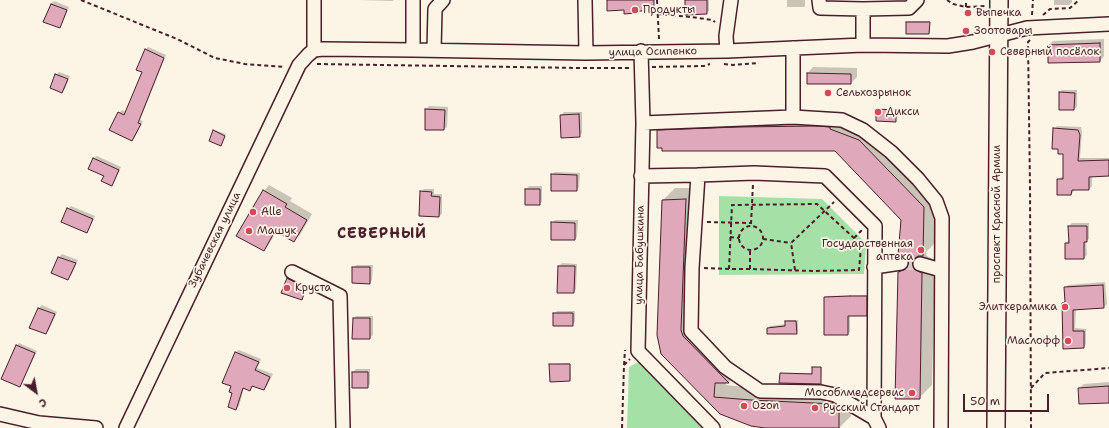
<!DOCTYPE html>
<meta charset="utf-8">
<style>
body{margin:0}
#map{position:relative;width:1109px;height:428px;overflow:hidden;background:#fcf5e5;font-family:"Shantell Sans",sans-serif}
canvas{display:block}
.north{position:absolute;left:16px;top:372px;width:40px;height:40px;-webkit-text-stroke:3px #fcf5e5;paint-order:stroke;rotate:148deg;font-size:11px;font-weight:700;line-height:16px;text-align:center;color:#4a1f2b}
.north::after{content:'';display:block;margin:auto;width:14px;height:18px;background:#4a1f2b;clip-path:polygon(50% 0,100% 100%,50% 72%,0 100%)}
.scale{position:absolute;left:963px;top:394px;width:86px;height:18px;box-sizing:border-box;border:2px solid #4a1f2b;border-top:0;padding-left:5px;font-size:12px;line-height:14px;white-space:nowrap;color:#4a1f2b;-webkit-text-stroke:3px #fcf5e5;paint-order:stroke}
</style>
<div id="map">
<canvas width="1109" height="428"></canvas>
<div class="north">С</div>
<div class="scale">50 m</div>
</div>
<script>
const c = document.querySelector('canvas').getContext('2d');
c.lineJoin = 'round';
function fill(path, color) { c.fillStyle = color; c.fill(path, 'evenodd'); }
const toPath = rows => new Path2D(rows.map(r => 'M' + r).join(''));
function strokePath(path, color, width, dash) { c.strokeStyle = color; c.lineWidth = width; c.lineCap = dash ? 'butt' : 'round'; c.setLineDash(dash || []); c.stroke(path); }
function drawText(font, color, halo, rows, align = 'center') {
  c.font = font + ' "Shantell Sans",sans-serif'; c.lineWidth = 3.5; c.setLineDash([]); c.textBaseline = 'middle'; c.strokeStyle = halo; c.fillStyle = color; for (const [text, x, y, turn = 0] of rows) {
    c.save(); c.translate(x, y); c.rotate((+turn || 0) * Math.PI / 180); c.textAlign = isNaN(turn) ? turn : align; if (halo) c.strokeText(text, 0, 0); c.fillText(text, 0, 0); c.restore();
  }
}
fill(toPath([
 [719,196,822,199,866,243,864,274,719,275],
 [640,361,702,428,627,428,629,367]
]), '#a5e1a7');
fill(toPath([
 [358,0,394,0,393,1],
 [686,0,709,0,709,11,706,13],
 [787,0,805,0,805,6,804,7,787,7],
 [1054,0,1072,0,1072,2,1069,5,1054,5],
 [54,1,69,7,62,24,59,27,44,21,51,4],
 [908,21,930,21,930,32,929,33,907,22],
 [1104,39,1104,56,1100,61,1049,45,1053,41],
 [148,47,166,55,140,120,143,121,135,137,132,140,119,113,122,110,126,112,143,72,146,50],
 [813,67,857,68,857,77,851,83,808,73],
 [59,72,70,76,65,89,62,92,56,75],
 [1062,90,1077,90,1077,107,1074,109,1060,92],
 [429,106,448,107,447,127,444,129,426,109],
 [878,109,897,109,896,120,895,121,877,110],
 [564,112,582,112,582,133,579,136,561,115],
 [843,116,871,127,936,194,935,243,926,252,927,256,935,260,932,385,919,398,899,272,910,261,902,220,835,150,658,131,671,118],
 [1057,126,1081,127,1082,132,1080,158,1109,158,1109,175,1092,176,1092,186,1089,189,1074,189,1074,191,1071,194,1058,180,1061,177,1064,177,1064,153,1059,148,1054,129],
 [215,130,226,134,222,144,214,131],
 [97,156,121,167,114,182,111,185,105,176,89,169,94,158],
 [555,172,580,173,579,187,577,190,552,175],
 [269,185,292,198,290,201,312,214,300,235,294,240,277,231,269,244,264,250,264,191],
 [529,186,542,186,542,202,539,204,526,189],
 [675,188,698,188,695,324,740,371,729,382,726,382,726,385,764,389,846,392,851,395,851,416,839,428,809,428,720,413,662,354,663,200],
 [424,189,434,189,434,194,442,194,442,214,439,216,421,192],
 [71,206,95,216,89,229,87,232,68,209],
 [555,220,578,220,577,237,575,239,552,223],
 [1072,223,1089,223,1089,239,1086,241,1087,255,1084,258,1066,243,1069,240,1069,226],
 [62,254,78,260,71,276,68,278,53,273,59,257],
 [562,263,577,264,576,289,574,292,559,266],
 [356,265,373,265,372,280,370,283,353,268],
 [289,277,307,287,302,299,288,278],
 [1105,282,1107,304,1104,307,1076,309,1075,328,1086,329,1086,344,1084,347,1064,348,1063,303,1066,300,1065,288,1068,285],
 [868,295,868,313,866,315,850,315,850,332,848,334,825,298,827,296],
 [42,305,57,312,49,330,46,333,30,327,39,308],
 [557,311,575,311,575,322,572,325,554,314],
 [356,316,373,316,373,335,370,338,354,319],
 [788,320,798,320,798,331,796,333,768,328,770,326,786,324,786,322],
 [19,343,37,351,22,383,19,386,17,346],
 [239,350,261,359,257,368,273,374,267,386,264,389,253,385,249,390,244,388,239,406,236,409,232,385,236,352],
 [570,363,571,379,570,380,550,365,551,364],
 [814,367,822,367,821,382,820,383,781,374,782,373,813,373],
 [356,369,370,369,370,384,367,387,353,372],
 [1109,382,1109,402,1079,388,1084,384]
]), '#0003');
const building = toPath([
 [607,0,654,0,654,11,636,11,636,13,624,14,624,10,607,11,607,0],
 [685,0,707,0,707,14,685,15,685,0],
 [51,4,67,10,60,28,43,22,51,4],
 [906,22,930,22,929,34,906,34,906,22],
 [1100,43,1100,62,1048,63,1048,45,1100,43],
 [145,49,164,58,138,123,141,124,132,141,109,130,118,112,124,115,142,72,136,70,145,49],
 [807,73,851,74,851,84,807,84,807,73],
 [55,74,68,79,62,93,50,88,55,74],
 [1059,92,1075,93,1074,110,1059,110,1059,92],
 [425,109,445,110,444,130,425,130,425,109],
 [876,109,896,110,896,122,876,121,876,109],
 [579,114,580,137,561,138,560,115,579,114],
 [817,126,830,127,830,129,859,140,924,207,923,256,918,256,914,259,912,262,914,269,922,273,920,399,895,399,898,272,906,269,909,262,907,258,904,256,898,255,901,220,835,151,662,151,662,148,657,148,657,130,738,127,817,126],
 [1053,128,1078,130,1080,135,1078,161,1109,160,1109,176,1089,177,1089,190,1072,190,1071,195,1057,195,1057,179,1063,179,1063,154,1058,154,1058,149,1052,149,1053,128],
 [213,130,225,136,221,146,209,141,213,130],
 [93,158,119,170,112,186,101,181,104,176,88,169,93,158],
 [551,174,577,175,577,191,551,191,551,174],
 [525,189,540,189,540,205,525,205,525,189],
 [263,190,287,204,285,207,307,220,294,242,275,231,264,251,236,236,263,190],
 [420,191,432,192,431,196,440,197,439,217,419,216,420,191],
 [686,199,681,330,683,336,729,383,715,383,714,397,751,400,834,404,839,407,839,428,765,428,751,426,720,414,661,354,657,335,662,200,686,199],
 [67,208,93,219,87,233,61,222,67,208],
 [551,222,575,223,575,240,551,240,551,222],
 [1068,226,1087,226,1087,242,1084,242,1084,259,1065,259,1065,243,1069,243,1068,226],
 [58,257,76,263,68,280,51,273,58,257],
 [558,266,575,266,574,293,557,293,558,266],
 [352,267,370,267,370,284,352,283,352,267],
 [287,278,306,288,302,300,281,293,287,278],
 [1103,285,1104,308,1073,310,1073,331,1084,331,1084,348,1063,349,1062,303,1065,302,1064,287,1103,285],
 [850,296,867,296,867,316,848,316,848,335,824,335,824,297,850,296],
 [38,308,55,314,46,334,29,328,38,308],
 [553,313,573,313,573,326,553,326,553,313],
 [353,318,370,318,370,339,352,339,353,318],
 [785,321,796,321,797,334,767,334,767,328,785,326,785,321],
 [16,345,35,353,20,387,1,379,16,345],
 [235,352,259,362,255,370,270,377,264,390,252,386,250,391,243,388,236,410,228,407,232,393,229,392,231,386,222,383,235,352],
 [549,364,570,364,570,381,550,382,549,364],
 [812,367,821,367,821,384,779,383,780,373,812,374,812,367],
 [352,372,368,372,368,388,352,388,352,372],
 [1109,386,1109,403,1079,404,1078,388,1109,386]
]);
fill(building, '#e0a8bb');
strokePath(building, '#4a1f2b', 1);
strokePath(toPath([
 [901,263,920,264]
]), '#d8cac0', 13, [13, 6]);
const minor = toPath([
 [314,0,314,50],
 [413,0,413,50],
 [585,0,586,53],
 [819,0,820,8,863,9],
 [863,45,863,9,909,8,917,0],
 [434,50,435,9,443,0],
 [641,51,643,123,638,351,713,428],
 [727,51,726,36,731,0],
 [793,117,842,120,863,130,891,152,918,179,936,201,942,218,941,428],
 [643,123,793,117,793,48],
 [641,176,698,175],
 [920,264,941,270],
 [874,267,901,263],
 [292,272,340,296,343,428],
 [0,414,39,423,96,428],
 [874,418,875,226,825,176,754,173,698,175,692,268,691,331,725,367,760,391,821,392,835,395,874,418,879,428],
 [126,428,299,65,308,55,314,50,323,49,413,50,586,53,727,51,863,45,948,46,973,42,1027,28,1109,24]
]);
const major = toPath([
 [996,428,999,0]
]);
strokePath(minor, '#4a1f2b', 16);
strokePath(major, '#4a1f2b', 20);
strokePath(toPath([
 [81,0,177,39,215,58,245,64,284,67],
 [657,0,659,39],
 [947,0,953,4,966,7,986,6],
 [966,7,966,0],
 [658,14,691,17,712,20,715,22],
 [1032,15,1033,0],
 [1043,15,1050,9,1070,8,1079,0],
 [1030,40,1028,42,1030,186,1031,428],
 [317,64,580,68,630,68],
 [724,64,733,65,759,63],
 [652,67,704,66,710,64],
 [707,222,751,223],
 [751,224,753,184],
 '739 238a12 12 0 1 1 24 0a12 12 0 1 1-24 0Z',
 [730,237,739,238],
 [854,238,863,229],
 [763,239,791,243],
 [704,268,729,269,750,269,813,271,859,270,861,247,854,238,817,204,732,205,729,269],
 [750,269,750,250],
 [795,270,791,243,834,202],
 [624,365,625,350],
 [1031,388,1045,373,1109,368],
 [622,428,624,365,630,359]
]), '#4a1f2b', 2, [4, 3]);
strokePath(minor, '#fcf5e5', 13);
strokePath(major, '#fcf5e5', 17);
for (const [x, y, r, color] of [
 [635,10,4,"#d1495b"],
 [968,13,4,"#d1495b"],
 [966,31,4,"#d1495b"],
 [992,52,4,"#d1495b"],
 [828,93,4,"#d1495b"],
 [878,112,4,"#d1495b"],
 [253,212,4,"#d1495b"],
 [249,231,4,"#d1495b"],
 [921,250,4,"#d1495b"],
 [287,288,4,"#d1495b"],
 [1065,307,4,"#d1495b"],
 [1068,341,4,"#d1495b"],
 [912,393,4,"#d1495b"],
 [744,406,4,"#d1495b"],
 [815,408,4,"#d1495b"]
]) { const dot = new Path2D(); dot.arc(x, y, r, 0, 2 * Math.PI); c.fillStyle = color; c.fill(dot); strokePath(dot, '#fcf5e5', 1.5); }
drawText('11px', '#4a1f2b', '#fcf5e5', [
 ["Продукты",643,10],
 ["Выпечка",976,13],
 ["Зоотовары",974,31],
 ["Северный посёлок",1000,52],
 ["Сельхозрынок",836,93],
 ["Дикси",886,112],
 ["Alle",261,212],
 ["Машук",257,231],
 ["Государственная",913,244,"right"],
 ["аптека",913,257,"right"],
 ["Круста",295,288],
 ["Элиткерамика",1057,307,"right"],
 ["Маслофф",1060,341,"right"],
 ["Мособлмедсервис",904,393,"right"],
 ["Ozon",752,406],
 ["Русский Стандарт",823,408]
], 'left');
drawText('11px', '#4a1f2b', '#fcf5e5', [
 ["улица Осипенко",653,52,-1],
 ["проспект Красной Армии",997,214,-90],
 ["Зубачевская улица",215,240,-64],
 ["улица Бабушкина",640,255,-89]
]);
c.letterSpacing = '1px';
drawText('bold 15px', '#4a1f2b', '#fcf5e5', [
 ["СЕВЕРНЫЙ",382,234]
]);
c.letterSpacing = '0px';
</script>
